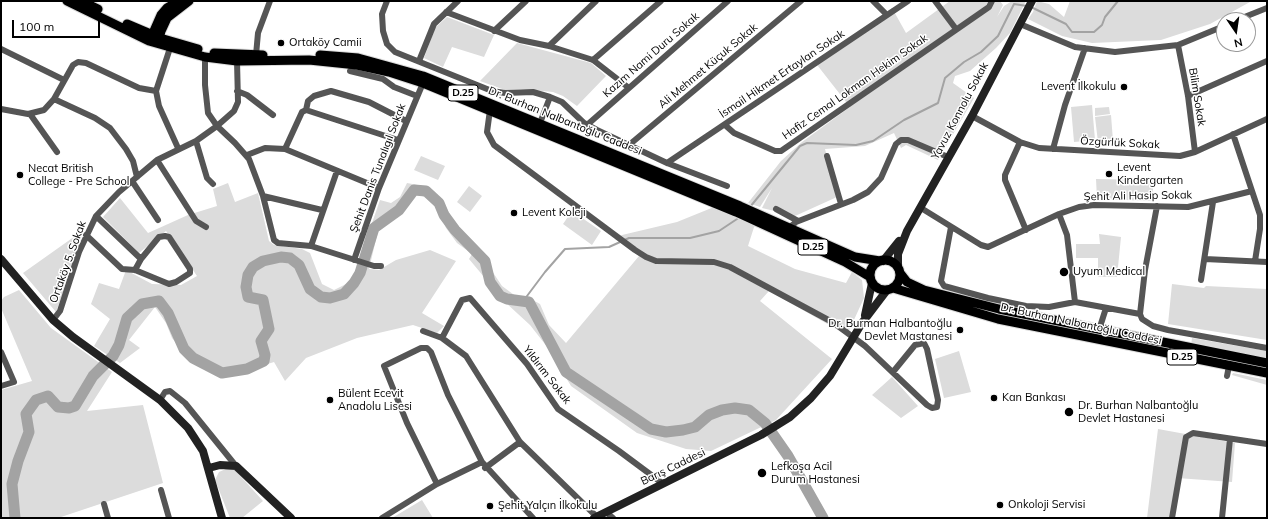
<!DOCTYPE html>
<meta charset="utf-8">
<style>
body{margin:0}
#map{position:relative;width:1268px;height:519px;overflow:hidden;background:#fff;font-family:Mulish,sans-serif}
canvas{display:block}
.frame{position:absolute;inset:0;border:2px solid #000;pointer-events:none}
.north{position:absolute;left:1216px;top:12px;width:40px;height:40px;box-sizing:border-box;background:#fff;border:1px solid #999;border-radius:50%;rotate:167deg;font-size:11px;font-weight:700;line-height:16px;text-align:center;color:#000}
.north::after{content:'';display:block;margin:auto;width:14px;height:18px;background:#000;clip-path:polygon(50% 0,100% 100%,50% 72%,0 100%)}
.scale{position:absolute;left:12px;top:20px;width:88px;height:18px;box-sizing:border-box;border:2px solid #000;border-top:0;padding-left:5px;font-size:12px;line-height:14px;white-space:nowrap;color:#000;-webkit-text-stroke:3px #fff;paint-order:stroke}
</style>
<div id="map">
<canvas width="1268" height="519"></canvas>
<div class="frame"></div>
<div class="north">N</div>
<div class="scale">100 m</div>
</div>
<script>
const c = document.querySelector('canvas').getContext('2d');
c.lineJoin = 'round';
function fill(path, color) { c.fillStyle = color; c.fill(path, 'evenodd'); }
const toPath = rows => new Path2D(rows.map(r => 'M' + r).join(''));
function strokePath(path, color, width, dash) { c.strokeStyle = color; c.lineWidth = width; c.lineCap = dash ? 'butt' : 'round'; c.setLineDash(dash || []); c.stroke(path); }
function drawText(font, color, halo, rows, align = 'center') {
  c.font = font + ' Mulish,sans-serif'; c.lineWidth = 3; c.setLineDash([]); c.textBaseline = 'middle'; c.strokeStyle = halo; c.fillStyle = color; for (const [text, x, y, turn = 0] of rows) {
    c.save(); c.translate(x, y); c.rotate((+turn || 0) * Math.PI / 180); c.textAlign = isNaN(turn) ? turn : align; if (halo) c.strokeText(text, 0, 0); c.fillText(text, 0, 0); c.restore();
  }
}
fill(toPath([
 [950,1,1000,1,1003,5,997,17,1004,6,1012,1,1026,1,1010,33,996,48,970,71,955,76,953,83,974,98,938,160,906,145,901,148,894,133,865,146,825,149,837,197,795,216,762,208,772,188,760,207,748,203,781,161,802,142,850,107,814,61,892,8,906,33],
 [1037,1,1049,4,1064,17,1070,1,1250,2,1210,24,1161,40,1092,43,1062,36,1028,19,1033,12],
 [447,17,494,35,484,57,452,47,443,67,424,58,435,28],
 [517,43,591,63,606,76,577,106,563,96,553,92,521,89,505,90,480,81],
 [1092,105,1095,140,1074,142,1071,107],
 [1109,107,1110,114,1095,116,1095,108],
 [1111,115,1113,141,1098,142,1095,117],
 [421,156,445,166,438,180,414,170],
 [1096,179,1153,180,1153,201,1097,199],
 [228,183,235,202,258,193,269,241,274,245,302,249,310,253,322,284,334,290,350,282,355,272,380,200,391,203,400,197,407,183,423,186,442,200,457,227,467,240,488,257,492,271,502,286,517,297,531,299,540,304,549,325,566,343,639,256,615,239,622,235,677,222,714,207,755,224,748,246,795,269,846,283,852,272,862,280,864,298,847,335,769,291,760,301,832,359,776,420,711,451,686,449,637,433,571,386,548,348,530,325,505,302,469,259,472,254,457,243,446,228,437,207,427,198,417,194,411,197,402,213,386,222,378,231,369,269,379,270,396,260,430,250,456,261,422,313,444,326,437,333,413,325,357,338,306,358,285,381,274,362,226,377,191,361,172,338,166,323,155,307,129,340,140,348,120,363,94,346,110,319,91,304,99,283,119,289,126,270,152,284,181,285,197,276,166,231,139,253,103,217,120,198,148,233,188,215,217,206,213,189],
 [469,186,482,196,470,212,457,202],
 [572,211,601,231,592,245,563,224],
 [78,234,82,239,56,312,23,273],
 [1099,234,1121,237,1117,277,1098,277,1098,258,1076,258,1076,244,1100,244],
 [1172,284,1204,288,1206,286,1267,289,1267,340,1168,324],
 [19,290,51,328,112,372,87,411,143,405,163,483,58,518,1,518,1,390,32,381,1,308,1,301,4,297],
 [1192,338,1267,351,1267,359,1191,345],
 [959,351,971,392,944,398,935,359],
 [1233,373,1267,380,1267,385,1232,375],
 [892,377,918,406,901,418,872,395],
 [1158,429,1235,443,1232,482,1177,478,1170,518,1147,518],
 [228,468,235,470,263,501,242,518,230,518,215,480,219,472],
 [422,500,433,518,392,518]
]), '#dcdcdc');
strokePath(toPath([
 [1031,7,1066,24,1072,32,1094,32,1102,25,1105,17,1118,1],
 [750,207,800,146,807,143,856,145,873,141,904,120,938,103,945,78,964,62,981,52,998,36,1014,4,1027,6],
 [524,300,545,272,565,249,609,247,629,238,690,238,719,231,740,217]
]), '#a3a3a3', 2);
strokePath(toPath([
 [15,518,12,484,18,461,29,432,26,414,36,400,48,396,58,407,69,408,75,406,93,376,113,356,119,345,127,318,142,304,159,301,168,313,184,349,193,358,222,373,247,369,264,361,265,355,261,341,269,329,263,300,248,297,246,287,248,275,253,267,263,261,281,257,290,258,299,265,310,289,321,297,330,298,344,294,354,283,360,273,374,228,399,210,414,190,426,191,439,203,444,215,455,230,485,261,490,282,500,296,507,299,529,302,566,372,651,429,666,432,683,430,695,427,709,415,722,410,735,408,749,410,765,423,788,456,823,518]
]), '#a3a3a3', 11);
const primary = toPath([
 [67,1,149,41,205,57,237,61,309,60,357,65,389,72,423,83,736,212,845,262,870,277],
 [81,1,98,9],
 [127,24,160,38,198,49],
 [150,40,161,15,167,8,179,1],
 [158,43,161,31,167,18,189,1],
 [214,53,263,55],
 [320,55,358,58,423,76,740,206,855,257,880,261],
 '870 275a15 15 0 1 1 30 0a15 15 0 1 1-30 0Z',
 [900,273,907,282,924,290,999,309,1267,363],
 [893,288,998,319,1267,373]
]);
strokePath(primary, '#dbdbdb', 11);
strokePath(toPath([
 [387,1,382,14,383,31,387,44,395,52,492,91,505,93,533,92,550,97,562,102,584,123,597,130,667,163,727,186],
 [873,1,887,15],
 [935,1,956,29],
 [446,12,520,40,549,46,593,60,629,88],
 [1237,20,1267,8],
 [1020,24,1075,47,1115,52,1178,45,1224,26],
 [494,31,526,1],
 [171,45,156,91,159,106,178,148],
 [1178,45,1188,96,1195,152],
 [549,46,596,1],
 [1,49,64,80],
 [256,55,258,33,270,1],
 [205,57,205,85,208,113,217,126,235,143,249,159,263,196,274,240,278,243,311,246,374,266,381,266],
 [593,60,661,1],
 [419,61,434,24,458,1],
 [350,71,383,79,394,87,417,96],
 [237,91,247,95,273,115],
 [1188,96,1267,61],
 [54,99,95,118,110,128,126,149,133,161,137,177],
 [1,109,28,114,44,110,54,99,73,65,78,62,86,63,139,88,156,91],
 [306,110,308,101,314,96,331,91,369,102,406,121],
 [306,110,398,140],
 [490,110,487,132,494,145,635,250,646,257,656,261,714,262,730,267,834,323,865,346,927,405,932,408,937,407,938,400,927,349,924,343,915,345,893,372],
 [30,114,57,152],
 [972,116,1020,142,1039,148,1180,156,1195,152,1267,119],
 [540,123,550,97],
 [587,125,728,1],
 [725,125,734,133,775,151,781,151,989,7,992,1],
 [1233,134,1260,215,1260,229,1255,261],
 [196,141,207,178,213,184],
 [1020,142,1005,175,1005,180,1026,230],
 [629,145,801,1],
 [285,149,302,112,306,110],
 [1053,149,1065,105,1085,48],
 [247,155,265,148,285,149,379,188],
 [827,156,841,204],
 [157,160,196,221,206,227],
 [667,163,908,1],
 [132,181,158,220],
 [263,196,322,210],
 [1157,206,1145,270,1140,314,1142,319,1153,326,1168,330,1267,348],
 [921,208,981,245,988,247,1059,214,1079,207,1094,205,1188,207,1252,191],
 [776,209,798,221],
 [1059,214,1067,235,1075,302],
 [96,216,141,259],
 [951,227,941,281,944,286,988,298,1026,306,1049,307,1075,302,1140,314],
 [789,228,796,222,853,200,868,192,881,178,896,144,901,140,908,140,948,157],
 [86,235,122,269,135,270,169,284,176,282,190,273,190,269,169,237,165,236,159,237,141,259,135,270],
 [311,246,337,171],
 [1205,259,1267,262],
 [354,260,379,188,423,83],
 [1201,280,1213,202],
 [53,320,60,311,79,252,96,216,119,192,157,160,196,141,217,126,234,111,238,102,237,61],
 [1099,330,1106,308],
 [423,331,442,338,466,356,520,442,597,517],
 [442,338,462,300,470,298,527,364,558,409,619,451,662,483],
 [1,352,14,382,1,386],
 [1227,376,1229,366],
 [160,400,165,392,170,391,185,403,236,466],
 [485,468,520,442],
 [437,484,407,423,384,366,421,348,427,348,431,352,448,395,482,462,533,518],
 [161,490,169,518],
 [104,504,108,518],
 [606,512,613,518],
 [382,518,437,484,482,462],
 [1172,518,1186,437,1193,433,1267,444],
 [1222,518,1230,439]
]), '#555', 6);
strokePath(toPath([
 [1,259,53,320,73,337,160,400,188,428,203,451,222,518],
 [883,261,899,241],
 [898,268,898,254,907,231,972,116,1032,1],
 [865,315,872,283],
 [209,468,220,465,236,466,291,518],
 [594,518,761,435,790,417,811,398,830,376,862,323,887,290]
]), '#222', 8);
strokePath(primary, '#000', 9);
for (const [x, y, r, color] of [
 [281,43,4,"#000"],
 [1124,87,4,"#000"],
 [1109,174,4,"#000"],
 [20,175,4,"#000"],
 [514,213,4,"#000"],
 [1064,272,5,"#000"],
 [960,330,4,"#000"],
 [994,398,4,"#000"],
 [330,400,4,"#000"],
 [1069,412,5,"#000"],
 [762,473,5,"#000"],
 [1000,505,4,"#000"],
 [490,506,4,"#000"]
]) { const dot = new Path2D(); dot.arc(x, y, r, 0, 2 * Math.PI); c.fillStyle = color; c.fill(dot); strokePath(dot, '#fff', 1.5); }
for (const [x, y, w] of [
 [463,93,30],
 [813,247,30],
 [1182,357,30]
]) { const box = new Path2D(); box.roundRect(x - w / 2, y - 8, w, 16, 3); c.fillStyle = '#fff'; c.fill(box); strokePath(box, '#000', 1); }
drawText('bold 10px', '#000', null, [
 ["D.25",463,93],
 ["D.25",813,247],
 ["D.25",1182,357]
]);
drawText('11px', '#000', '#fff', [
 ["Ortaköy Camii",289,43],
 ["Levent İlkokulu",1116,87,"right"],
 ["Levent",1117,168],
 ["Kindergarten",1117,181],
 ["Necat British",28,169],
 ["College - Pre School",28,182],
 ["Levent Koleji",522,213],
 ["Uyum Medical",1073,272],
 ["Dr. Burman Halbantoğlu",952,324,"right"],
 ["Devlet Mastanesi",952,337,"right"],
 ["Bülent Ecevit",338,394],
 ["Anadolu Lisesi",338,407],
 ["Kan Bankası",1002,398],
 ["Dr. Burhan Nalbantoğlu",1078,406],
 ["Devlet Hastanesi",1078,419],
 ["Lefkoşa Acil",771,467],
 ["Durum Hastanesi",771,480],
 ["Onkoloji Servisi",1008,505],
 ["Şehit Yalçın İlkokulu",498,506]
], 'left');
drawText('11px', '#000', '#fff', [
 ["Kazım Nami Duru Sokak",651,55,-41],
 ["Ali Mehmet Küçuk Sokak",708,66,-40],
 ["İsmail Hikmet Ertaylan Sokak",782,74,-34],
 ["Hafiz Cemal Lokman Hekim Sokak",855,87,-35],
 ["Bilim Sokak",1197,97,81],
 ["Yavuz Konnolu Sokak",960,111,-62],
 ["Dr. Burhan Nalbantoğlu Caddesi",565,121,22],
 ["Özgürlük Sokak",1120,143,3],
 ["Şehit Danis Tunalıgıl Sokak",378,168,-69],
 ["Şehit Ali Hasip Sokak",1138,196,-1],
 ["Ortaköy 5. Sokak",68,262,-70],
 ["Dr. Burhan Nalbantoğlu Caddesi",1081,324,12],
 ["Yıldırım Sokak",547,375,52],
 ["Barış Caddesi",673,467,-26]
]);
</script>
